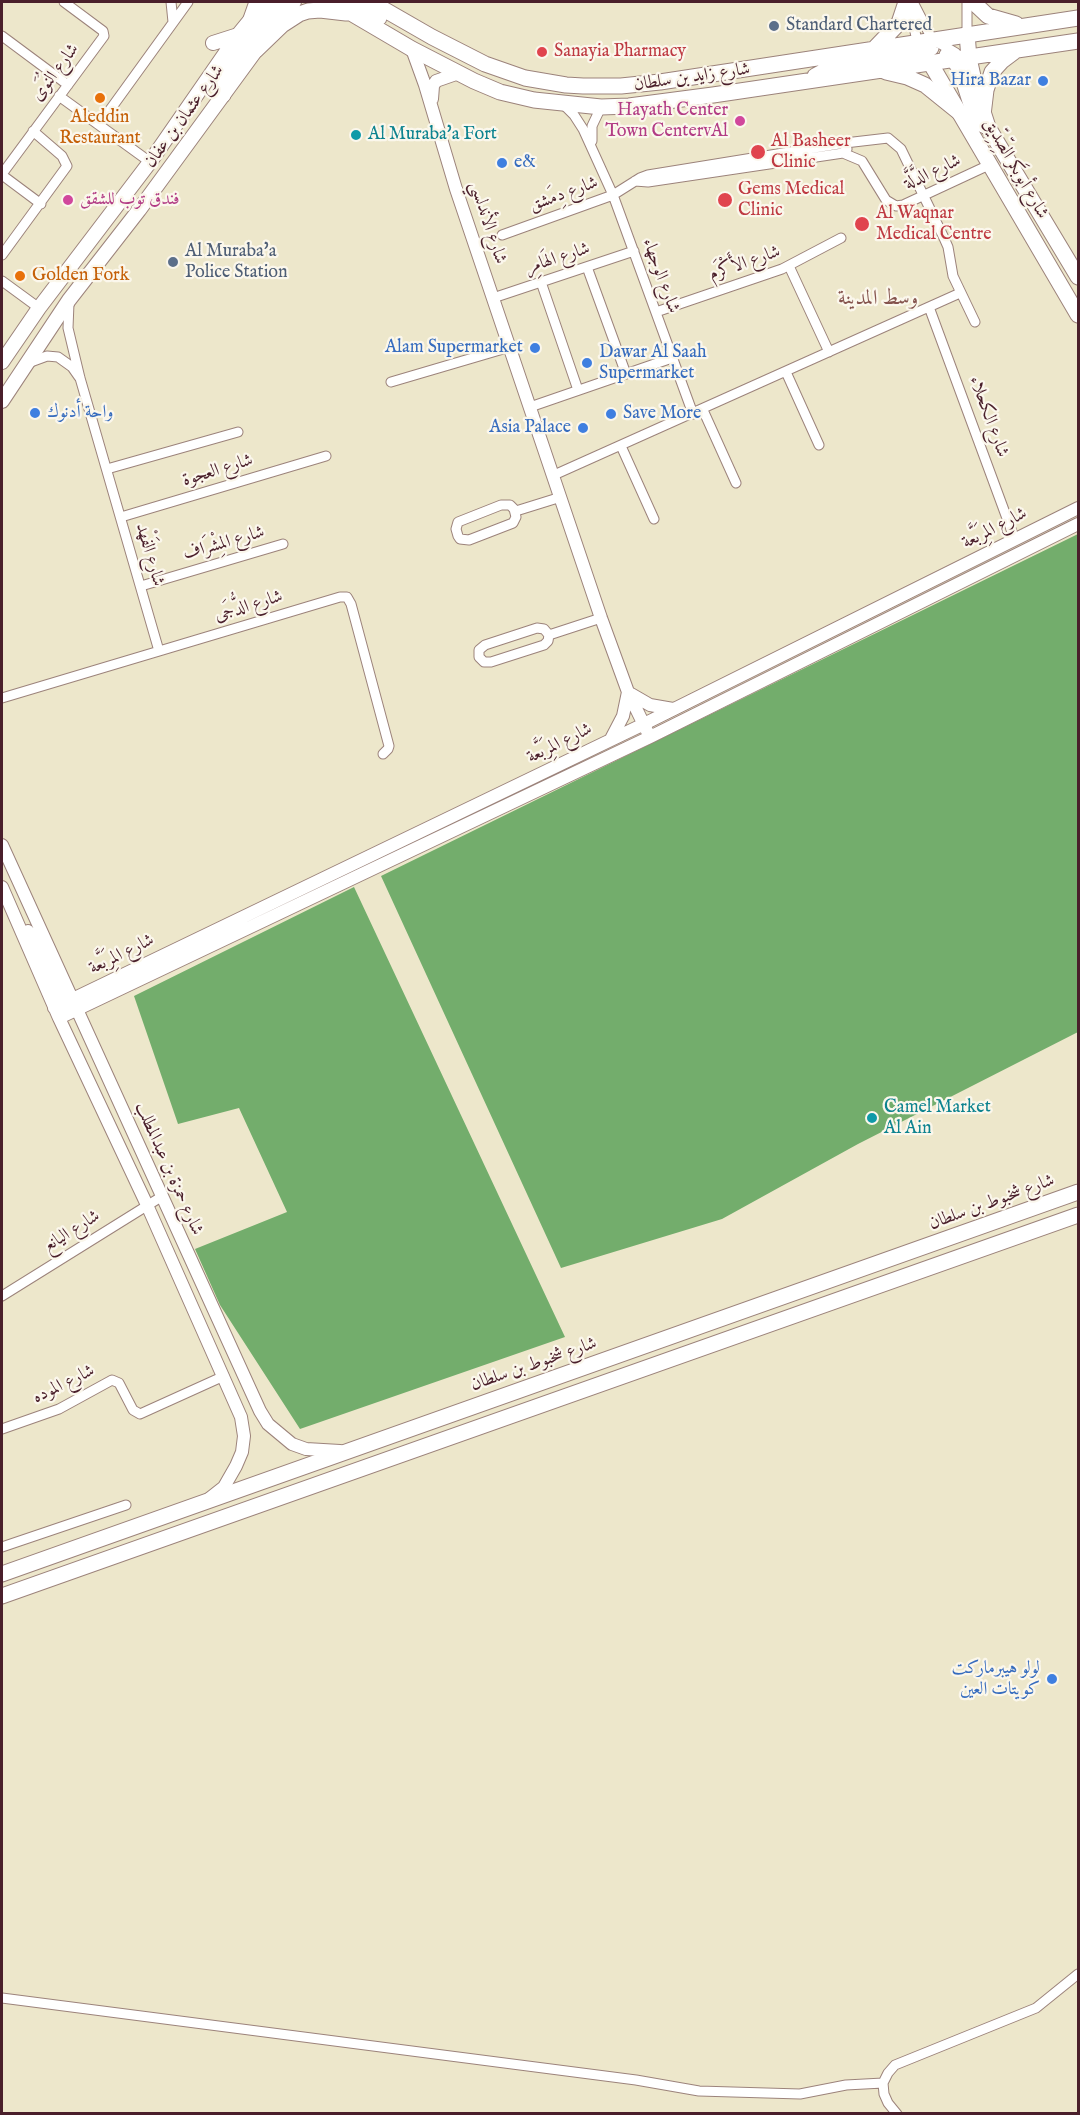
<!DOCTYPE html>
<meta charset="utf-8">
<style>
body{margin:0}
#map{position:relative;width:1080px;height:2115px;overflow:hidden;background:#ede7cb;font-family:"IM FELL English",serif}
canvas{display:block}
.frame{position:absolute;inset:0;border:3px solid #4a1f2b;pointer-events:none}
</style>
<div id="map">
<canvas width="1080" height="2115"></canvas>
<div class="frame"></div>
</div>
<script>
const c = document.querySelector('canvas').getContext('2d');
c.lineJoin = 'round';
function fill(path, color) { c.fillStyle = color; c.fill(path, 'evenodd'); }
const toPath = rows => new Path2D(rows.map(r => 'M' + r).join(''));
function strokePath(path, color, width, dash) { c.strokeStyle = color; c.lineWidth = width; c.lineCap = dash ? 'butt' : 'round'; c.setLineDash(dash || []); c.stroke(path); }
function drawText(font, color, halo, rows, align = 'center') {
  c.font = font + ' "IM FELL English",Amiri,serif'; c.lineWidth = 4.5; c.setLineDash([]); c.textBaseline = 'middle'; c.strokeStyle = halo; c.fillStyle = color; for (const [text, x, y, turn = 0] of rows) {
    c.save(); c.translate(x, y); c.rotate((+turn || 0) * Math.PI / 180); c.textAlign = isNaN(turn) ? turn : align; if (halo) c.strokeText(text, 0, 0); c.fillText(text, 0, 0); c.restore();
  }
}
fill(toPath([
 [1078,534,1078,1032,858,1144,722,1219,561,1268,381,876],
 [354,887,565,1337,300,1429,220,1305,195,1249,287,1212,239,1108,178,1124,134,996]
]), '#73ad6c');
const minor = toPath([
 [171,2,173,22],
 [913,2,932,39,956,53],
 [967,2,967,34],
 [909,4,917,41],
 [2,36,68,85],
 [59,96,150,162],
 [563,104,574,115,583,129,613,195,693,414],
 [99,125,188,2],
 [592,141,592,126,601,107],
 [843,153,862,161,886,200,896,206,903,205,989,165],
 [2,174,104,36,103,31,64,2],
 [2,175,41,204],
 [635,181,648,182,843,153,847,149,845,143],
 [502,235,613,195,640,178,648,175,845,143,888,138,901,149,944,238,948,247,953,276,975,322],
 [2,255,67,166,62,156,33,131],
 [789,266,829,352],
 [587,267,626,374],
 [2,281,39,308],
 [541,282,578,390],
 [493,298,634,251],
 [69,303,68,328,80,378,159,651],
 [929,307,1015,540],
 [656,312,782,269,841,238],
 [28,363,47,356,58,357,72,367,79,377],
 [786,372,819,445],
 [391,382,510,347],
 [530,407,672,358],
 [703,410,736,483],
 [621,446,654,519],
 [107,469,238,432],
 [554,475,960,293],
 [501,505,510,505,514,509,516,517,513,523,469,540,460,539,458,536,456,529,458,522,501,505],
 [516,511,561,497],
 [121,517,326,456],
 [141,586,283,544],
 [537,628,544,629,549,635,548,641,544,645,491,662,484,662,479,657,479,650,485,645,537,628],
 [549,635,601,618],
 [2,698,340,597,347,597,351,604,389,746,388,749,383,754],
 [2,1296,161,1197],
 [2,1429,59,1409,112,1380,119,1383,133,1410,140,1414,224,1376],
 [2,1547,126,1505],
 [2,1998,636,2080,699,2091,800,2094,846,2085,883,2083],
 [897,2114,888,2103,884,2094,883,2083,888,2073,895,2065,1036,2008,1078,1974]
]);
const tertiary = toPath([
 [412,49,425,85,456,189,601,618,628,692,647,731],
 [432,99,433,86,436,81,456,74],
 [631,694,650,705,673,709],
 [611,739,623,716,628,692],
 [2,845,260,1411,268,1424,292,1444,306,1449,340,1451],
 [2,887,59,1018,147,1205,241,1417,244,1436,242,1452,236,1466,224,1487,210,1498],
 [28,931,62,999,70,1008],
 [54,1008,644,724,1078,508],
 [59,1018,650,737,1078,524]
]);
const secondary = toPath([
 [213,43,238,35],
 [2,362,39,308,150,162,238,35,265,2],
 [2,401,69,300,139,210,256,50,294,2]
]);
const primary = toPath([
 [967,34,969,58,976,90,988,127,1078,277],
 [925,54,1078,315],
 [2,1574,1078,1192],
 [2,1596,1078,1215]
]);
const trunk = toPath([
 [332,2,412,49,474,81,500,92,534,100,601,107,629,106,713,95,1078,41],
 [355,2,379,18],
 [371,2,432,37,485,64,525,78,566,85,583,86,621,86,660,82,1078,18],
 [973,2,988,16,1016,24],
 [251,19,257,2],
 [874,49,899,23,906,2],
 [256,50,282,25,299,14,308,11,320,10,346,13],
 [947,55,954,60,960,70,975,117,981,124,988,127],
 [886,72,907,77,925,85,961,114],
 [815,76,834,66,931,48],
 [223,95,224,85,227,72,279,2],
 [983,115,986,90,992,72,1002,61,1014,52]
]);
strokePath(minor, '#9c837b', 11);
strokePath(tertiary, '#9c837b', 14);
strokePath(secondary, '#9c837b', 16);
strokePath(primary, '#9c837b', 17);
strokePath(trunk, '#9c837b', 17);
strokePath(minor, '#fff', 9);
strokePath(tertiary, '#fff', 12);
strokePath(secondary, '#fff', 14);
strokePath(primary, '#fff', 15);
strokePath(trunk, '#fff', 15);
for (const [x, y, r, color] of [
 [774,26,6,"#5c6f8a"],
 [542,52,6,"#e0444e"],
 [1043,81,6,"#3f7fe0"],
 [100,98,6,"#e8710a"],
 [740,121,6,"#d1479c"],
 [356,135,6,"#0f9aa8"],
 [758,152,8,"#e0444e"],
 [502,163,6,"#3f7fe0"],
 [68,200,6,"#d1479c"],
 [725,200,8,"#e0444e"],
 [862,224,8,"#e0444e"],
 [173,262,6,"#5c6f8a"],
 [20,276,6,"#e8710a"],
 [535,348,6,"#3f7fe0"],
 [587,363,6,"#3f7fe0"],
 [35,413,6,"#3f7fe0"],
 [611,414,6,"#3f7fe0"],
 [583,428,6,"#3f7fe0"],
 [872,1118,6,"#0f9aa8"],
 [1052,1679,6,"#3f7fe0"]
]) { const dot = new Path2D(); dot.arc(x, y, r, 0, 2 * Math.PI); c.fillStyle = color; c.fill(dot); strokePath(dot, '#fbf7ec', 2); }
drawText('18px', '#4e5e75', '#fbf7ec', [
 ["Standard Chartered",786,26],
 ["Al Muraba'a",185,252],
 ["Police Station",185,273]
], 'left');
drawText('18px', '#be3a42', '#fbf7ec', [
 ["Sanayia Pharmacy",554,52],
 ["Al Basheer",771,142],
 ["Clinic",771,163],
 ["Gems Medical",738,190],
 ["Clinic",738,211],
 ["Al Waqnar",876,214],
 ["Medical Centre",876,235]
], 'left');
drawText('18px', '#4a1f2b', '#fbf7ec', [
 ["شارع النُوَى",56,73,-53],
 ["شارع زايد بن سلطان",692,78,-8],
 ["شارع عثمان بن عفان",185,117,-54],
 ["شارع أبوبَكر الصِّدِّيق",1015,169,60],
 ["شارع الدَّلَّة",933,173,-25],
 ["شارع دِمَشق",564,195,-20],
 ["شارع الأندلسي",487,223,72],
 ["شارع الهَامِر",558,259,-18],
 ["شارع الأَكْرَم",745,264,-19],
 ["شارع الوجهاء",660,276,70],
 ["شارع الكحلاء",988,417,70],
 ["شارع العجوة",218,471,-17],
 ["شارع المِرَبَّعة",995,529,-27],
 ["شارع المِشْرَاف",224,544,-16],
 ["شارع الفَهْد",149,555,74],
 ["شارع الدُّجَى",249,607,-17],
 ["شارع المِرَبَّعة",560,744,-26],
 ["شارع المِرَبَّعة",122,955,-26],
 ["شارع حمزة بن عبدالمطلب",168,1169,66],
 ["شارع شخبوط بن سلطان",992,1203,-20],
 ["شارع اليانع",72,1232,-32],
 ["شارع شخبوط بن سلطان",534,1365,-19],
 ["شارع الموده",64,1385,-26]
]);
drawText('18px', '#366cbe', '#fbf7ec', [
 ["Hira Bazar",1031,81],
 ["e&",514,163,"left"],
 ["Alam Supermarket",523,348],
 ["Dawar Al Saah",599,353,"left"],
 ["Supermarket",599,374,"left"],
 ["واحة أدنوك",47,413,"left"],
 ["Save More",623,414,"left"],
 ["Asia Palace",571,428],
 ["لولو هيبرماركت",1040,1669],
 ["كويتات العين",1040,1690]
], 'right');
drawText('18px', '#b23c85', '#fbf7ec', [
 ["Hayath Center",728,111],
 ["Town CentervAl",728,132],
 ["فندق توب للشقق",80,200,"left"]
], 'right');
drawText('18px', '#c56008', '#fbf7ec', [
 ["Aleddin",100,118],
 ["Restaurant",100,139],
 ["Golden Fork",32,276,"left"]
]);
drawText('18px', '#0d838f', '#fbf7ec', [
 ["Al Muraba'a Fort",368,135],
 ["Camel Market",884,1108],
 ["Al Ain",884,1129]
], 'left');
drawText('21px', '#85544e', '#fbf7ec', [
 ["وسط المدينة",878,300]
]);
</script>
